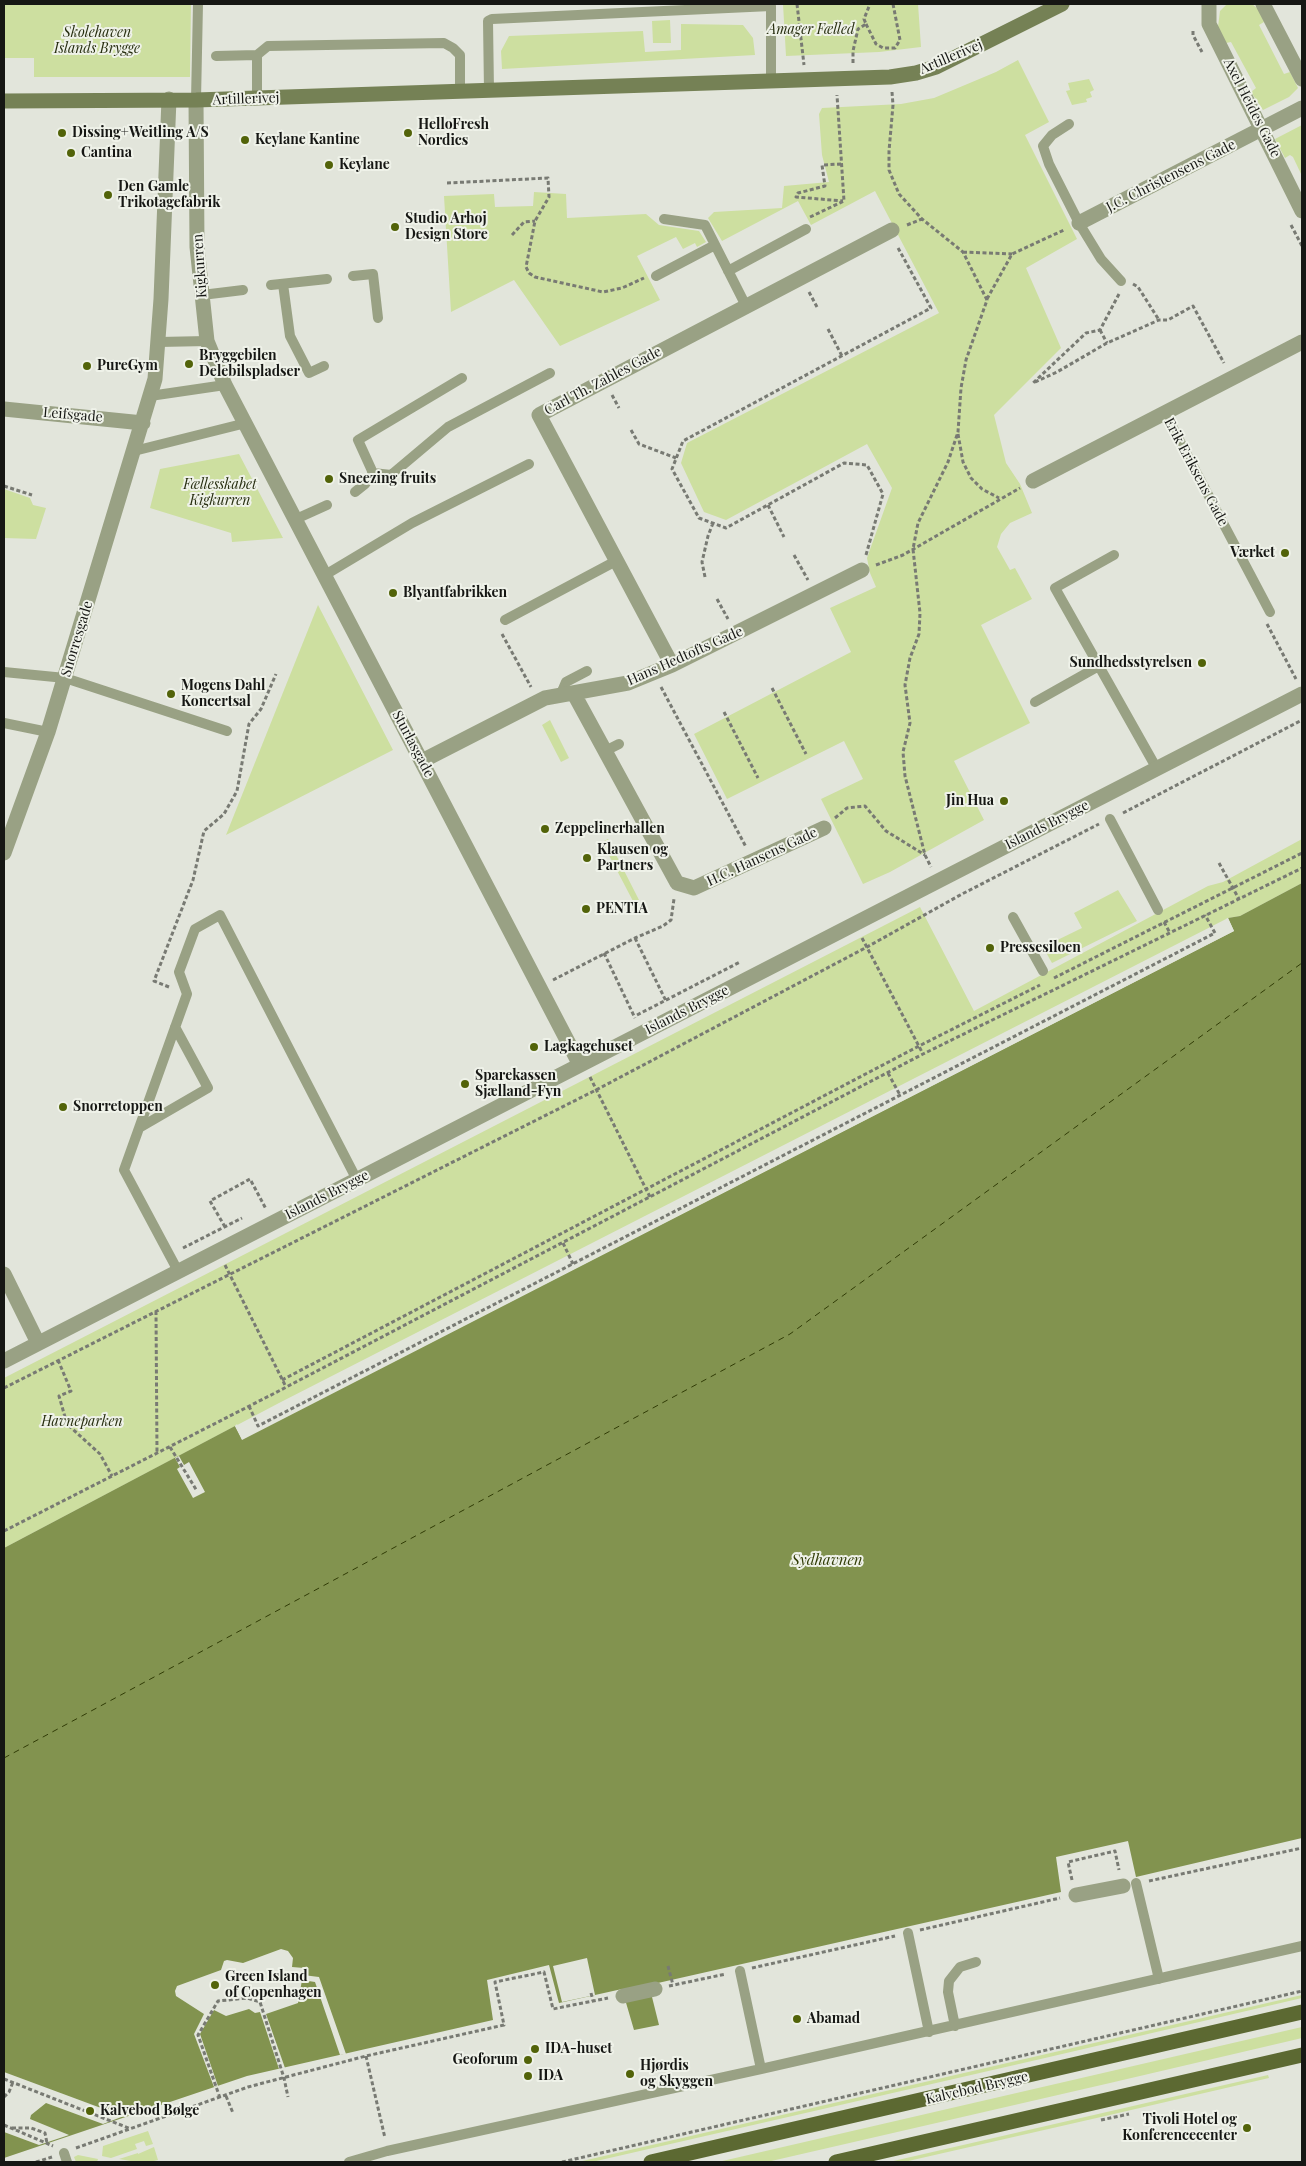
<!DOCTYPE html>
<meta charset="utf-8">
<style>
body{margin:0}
#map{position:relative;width:1306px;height:2166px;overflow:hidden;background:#e2e5db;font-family:"Playfair Display",serif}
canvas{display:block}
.frame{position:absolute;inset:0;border:5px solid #161714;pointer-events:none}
</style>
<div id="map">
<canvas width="1306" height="2166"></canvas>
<div class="frame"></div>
</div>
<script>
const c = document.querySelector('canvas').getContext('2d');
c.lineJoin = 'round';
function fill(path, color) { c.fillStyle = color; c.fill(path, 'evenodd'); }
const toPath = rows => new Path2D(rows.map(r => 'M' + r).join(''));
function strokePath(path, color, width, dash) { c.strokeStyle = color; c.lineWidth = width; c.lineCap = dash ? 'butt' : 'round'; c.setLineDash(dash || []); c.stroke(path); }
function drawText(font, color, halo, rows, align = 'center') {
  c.font = font + ' "Playfair Display",serif'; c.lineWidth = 4; c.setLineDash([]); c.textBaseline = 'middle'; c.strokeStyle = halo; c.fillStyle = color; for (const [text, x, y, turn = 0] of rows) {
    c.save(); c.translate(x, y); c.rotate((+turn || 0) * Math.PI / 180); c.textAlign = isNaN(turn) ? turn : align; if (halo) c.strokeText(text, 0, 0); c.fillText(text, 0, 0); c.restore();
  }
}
fill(toPath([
 [4,4,191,4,190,77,34,77,34,58,4,58],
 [783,4,918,4,921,47,879,52,786,56],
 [1227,4,1252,4,1258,9,1264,22,1259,25,1284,74,1290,72,1298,88,1289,97,1263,110,1251,92,1256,88,1231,42,1226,43,1218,27,1220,11],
 [670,20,671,43,653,43,652,21],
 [681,24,743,25,753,38,755,55,502,69,501,51,509,36,643,31,645,52,681,50],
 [1018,60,1049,122,1025,135,1077,239,1026,268,1061,348,994,415,1006,463,1020,484,1032,513,1010,523,1001,534,997,547,1010,570,1015,568,1032,599,981,625,1030,723,954,761,984,820,890,872,863,884,821,799,863,779,844,741,727,799,694,734,851,652,830,608,876,587,870,573,867,558,892,488,867,444,726,520,704,512,681,463,687,443,939,313,875,191,811,225,798,201,722,241,708,218,714,212,782,208,784,186,829,182,822,155,819,114,822,108,901,104,934,98,996,72],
 [1089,79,1094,90,1090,92,1092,97,1086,99,1087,102,1072,105,1066,91,1070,90,1068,83],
 [1302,125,1302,176,1293,157,1290,155,1285,158,1275,139],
 [534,192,566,194,567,218,646,214,659,225,699,231,706,242,697,247,695,243,683,249,676,237,637,256,660,300,560,346,514,280,451,312,444,196,494,194,495,207,533,206],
 [239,454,283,538,232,542,231,533,150,508,160,469],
 [4,489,30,498,33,505,46,508,36,539,4,538],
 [318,605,393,750,226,835],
 [550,720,569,758,561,762,542,725],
 [608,839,639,900,634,903,602,842],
 [1302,839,1302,883,1240,916,1228,918,279,1403,4,1548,4,1378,920,907,974,1011,1208,886,1223,882],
 [1118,890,1137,921,1052,963,1043,947,1082,928,1074,913],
 [1302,1995,1302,1998,1045,2058,592,2162,578,2162],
 [1302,2027,1302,2038,1298,2039,1110,2083,767,2162,718,2162],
 [1268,2075,1269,2078,1101,2117,904,2162,889,2162],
 [148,2131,153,2144,146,2146,144,2141,135,2144,137,2149,111,2158,102,2156,103,2146],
 [154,2147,158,2160,150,2162,137,2162,119,2159,138,2153,138,2154],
 [78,2155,98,2159,97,2162,76,2162,74,2157]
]), '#cddfa0');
fill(toPath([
 [1302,883,1302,1838,1136,1877,1128,1841,1056,1857,1061,1892,649,1985,659,2025,634,2030,622,1989,559,2003,549,1965,487,1980,493,2020,247,2076,4,2158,4,1548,235,1426,242,1439,1234,931,1228,918,1240,916]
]), '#82934f');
fill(toPath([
 [1228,918,1234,931,242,1440,235,1426,237,1424,243,1436,1231,930,1226,919],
 [179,1456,184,1465,189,1462,205,1492,193,1498,177,1469,180,1467,175,1458],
 [281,1949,288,1951,293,1958,292,1967,304,1968,303,1975,319,1977,346,2054,340,2055,315,1982,302,1980,298,2003,266,2014,285,2068,279,2069,260,2012,255,2013,249,2009,226,2016,214,2010,200,2034,218,2086,214,2087,194,2034,204,2014,176,1996,175,1991,177,1986,221,1970,224,1961,227,1960,243,1963],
 [587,1958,595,1995,562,2002,553,1966],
 [4,2072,101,2108,124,2116,103,2124,46,2103,31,2115,30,2119,69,2135,39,2145,4,2132]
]), '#e2e5db');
strokePath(toPath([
 [4,1758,790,1334,1302,963]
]), '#313c06', 1, [6, 5]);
strokePath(toPath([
 [797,4,804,65],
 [866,24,876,44,883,48,895,48,900,40,893,4],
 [783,29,798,29],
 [1193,31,1193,35,1202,52],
 [853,63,853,51,858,29,866,24,864,19,870,4],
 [892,92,893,105,889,151,889,170,899,194,922,219,963,252,987,300,966,360,961,388,958,432,948,462,918,523,913,549,920,613,919,634,910,658,905,685,910,723,903,752,905,776,925,855,931,867],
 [841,164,822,165,825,186,798,193,796,197,843,201],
 [447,183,548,178,549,197,535,221,526,267,529,273,535,277,603,292,622,288,644,278],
 [810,217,844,201,837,95],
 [907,225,922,219],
 [1291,225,1302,246],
 [512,235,524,222,535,221],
 [963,252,1012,254],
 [1133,284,1138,287,1159,320],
 [809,292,817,307],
 [1119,294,1100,330,1086,333,1033,383,1057,372,1107,343,1159,320,1168,320,1193,306,1224,363],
 [987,299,1012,254,1064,230],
 [828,329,842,356],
 [1100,330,1107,343],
 [612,395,619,408],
 [631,430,639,444,676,458],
 [958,434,963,462,971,478,982,489,999,498],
 [4,486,32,495],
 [768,505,784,537],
 [794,555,808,580],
 [866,555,883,494,867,465,844,463,726,528,699,518,672,469,683,441,931,308,897,246],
 [876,565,903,555,1020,488],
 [705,577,702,562,708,536,713,523],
 [717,599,728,619],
 [1267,624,1296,679],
 [502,634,531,687],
 [661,687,746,847],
 [772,688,806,754],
 [724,712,758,778],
 [1123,813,1302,720],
 [835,818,847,808,865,806,886,831,925,855],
 [1219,863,1239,899],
 [1164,922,1170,933],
 [635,938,666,1001],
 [862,938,923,1054],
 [604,953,635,1018],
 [1054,978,1302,853],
 [553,980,635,938,663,926,671,920,674,899],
 [169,987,154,981,193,880,204,831,224,814,237,791,249,724,261,709,276,674],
 [637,1015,740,962],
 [888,1073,900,1095],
 [590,1077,650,1197],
 [225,1227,210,1201,250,1179,266,1209],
 [563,1243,573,1264],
 [183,1248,242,1218],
 [225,1265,286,1387],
 [156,1311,157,1453],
 [58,1360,71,1391,59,1396,67,1424,100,1454,112,1476],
 [282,1380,919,1046,1040,985],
 [4,1388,596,1090,867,947,962,894,1099,824],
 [249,1406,258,1426,1215,933,1205,915],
 [170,1447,197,1491],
 [4,1531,273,1394,923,1054,1302,868],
 [1072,1880,1068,1862,1115,1851,1119,1870],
 [1149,1881,1302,1848],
 [920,1930,1060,1898],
 [668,1966,673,1985],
 [752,1968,895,1936],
 [669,1986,726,1974],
 [591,1993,593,2001],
 [366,2056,385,2138],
 [4,2079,131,2129],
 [226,2096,233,2113],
 [4,2097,9,2092,13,2082],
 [220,2098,198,2035,218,2001,247,1998,260,2002,284,2078,288,2097],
 [1101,2120,1129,2114],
 [4,2125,53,2146],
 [12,2128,31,2128,45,2133,47,2143],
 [76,2148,248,2087,366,2056,504,2025,495,1982,544,1972,553,2009,608,1998],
 [36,2162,52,2157],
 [562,2162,1302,1991]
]), '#787a73', 3, [4, 2.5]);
strokePath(toPath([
 [216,56,257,55],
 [489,91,488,21,492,19,771,6,771,82],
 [257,98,257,55,268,46,444,43,453,48,460,55,460,92],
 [196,100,198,4],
 [1069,124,1052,135,1043,146,1049,164,1079,223,1101,259,1121,281],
 [664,219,705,225,746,306],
 [728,271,806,229],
 [353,276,373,274,378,318],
 [656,276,715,245],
 [283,284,290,336,309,373,324,366],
 [271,285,327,279],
 [202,295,243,290],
 [159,342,207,341],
 [150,396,225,385],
 [1165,413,1270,612],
 [134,451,246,423],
 [373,473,391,475,448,427,550,373],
 [355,492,365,484,373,473,358,440,462,378],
 [296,519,327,505],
 [1114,555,1055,588,1157,769],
 [325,575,412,523,529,464],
 [505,620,616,561],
 [4,672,65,678,227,731],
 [560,696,566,682,587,671],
 [1035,702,1099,666],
 [4,723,48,732],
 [605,751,619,744],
 [1110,819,1158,910],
 [1013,917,1043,971],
 [139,1128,208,1088,175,1027],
 [178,1271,124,1170,187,994,179,972,195,929,220,915,357,1180],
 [1136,1883,1159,1979],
 [908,1933,929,2032],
 [740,1971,761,2069],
 [955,2026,948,1992,949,1981,960,1967,976,1962],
 [64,2153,67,2162],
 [349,2162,387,2151,761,2069,1302,1946]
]), '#99a184', 10);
strokePath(toPath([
 [1209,4,1209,24,1302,211],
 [1263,4,1302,79],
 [196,100,197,247,207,341,225,385,580,1065],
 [1079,223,1302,108],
 [4,409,143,423],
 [1033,481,1302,342],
 [672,665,539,415,892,230],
 [574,694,677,883,694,888,824,828],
 [422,761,545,698,628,683,672,665,862,570],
 [4,853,48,732,155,379,161,299,169,99],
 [4,1274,38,1343],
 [4,1361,1302,694],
 [1076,1895,1123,1886],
 [623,1996,655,1989]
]), '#99a184', 15);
strokePath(toPath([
 [4,101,196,100,890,77,916,73,936,67,1062,4]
]), '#758155', 15);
strokePath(toPath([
 [651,2162,1302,2012],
 [836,2162,1302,2055]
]), '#5c6932', 15);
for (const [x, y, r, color] of [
 [62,133,5,"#526309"],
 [408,133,5,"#526309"],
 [245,140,5,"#526309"],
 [71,153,5,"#526309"],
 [329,165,5,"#526309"],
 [108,195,5,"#526309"],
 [395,227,5,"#526309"],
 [189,364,5,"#526309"],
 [87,366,5,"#526309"],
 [329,479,5,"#526309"],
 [1285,553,5,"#526309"],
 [393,593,5,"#526309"],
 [1202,663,5,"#526309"],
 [171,694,5,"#526309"],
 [1004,801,5,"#526309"],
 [545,829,5,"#526309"],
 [587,858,5,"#526309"],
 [586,909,5,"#526309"],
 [990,948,5,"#526309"],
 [534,1047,5,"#526309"],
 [465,1084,5,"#526309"],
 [63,1107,5,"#526309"],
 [215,1985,5,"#526309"],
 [797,2019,5,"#526309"],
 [535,2049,5,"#526309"],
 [528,2060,5,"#526309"],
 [630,2074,5,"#526309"],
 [528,2076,5,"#526309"],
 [90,2111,5,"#526309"],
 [1247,2128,5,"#526309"]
]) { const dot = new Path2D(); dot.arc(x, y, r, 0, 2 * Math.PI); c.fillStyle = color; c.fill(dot); strokePath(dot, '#eff2e9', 2); }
drawText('italic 14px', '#272e10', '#eff2e9', [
 ["Amager Fælled",811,30],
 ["Skolehaven",97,33],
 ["Islands Brygge",97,49],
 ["Fællesskabet",220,485],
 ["Kigkurren",220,501],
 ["Havneparken",82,1422]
]);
drawText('14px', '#161714', '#eff2e9', [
 ["Artillerivej",951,57,-23],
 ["Artillerivej",246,99,-2],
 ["Axel Heides Gade",1252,108,63],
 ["J.C. Christensens Gade",1171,176,-27],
 ["Kigkurren",200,266,-94],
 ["Carl Th. Zahles Gade",603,381,-28],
 ["Leifsgade",73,415,5],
 ["Erik Eriksens Gade",1196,472,62],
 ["Snorresgade",77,639,-73],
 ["Hans Hedtofts Gade",685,656,-24],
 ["Sturlasgade",413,744,62],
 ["Islands Brygge",1047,825,-27],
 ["H.C. Hansens Gade",762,857,-25],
 ["Islands Brygge",687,1010,-27],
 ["Islands Brygge",327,1195,-27],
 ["Kalvebod Brygge",977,2088,-13]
]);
drawText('bold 14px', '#161714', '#eff2e9', [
 ["HelloFresh",418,125],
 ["Nordics",418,141],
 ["Dissing+Weitling A/S",72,133],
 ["Keylane Kantine",255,140],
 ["Cantina",81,153],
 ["Keylane",339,165],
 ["Den Gamle",118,187],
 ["Trikotagefabrik",118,203],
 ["Studio Arhoj",405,219],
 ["Design Store",405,235],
 ["Bryggebilen",199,356],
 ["Delebilspladser",199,372],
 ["PureGym",97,366],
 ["Sneezing fruits",339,479],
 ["Værket",1275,553,"right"],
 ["Blyantfabrikken",403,593],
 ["Sundhedsstyrelsen",1192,663,"right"],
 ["Mogens Dahl",181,686],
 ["Koncertsal",181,702],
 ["Jin Hua",994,801,"right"],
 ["Zeppelinerhallen",555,829],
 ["Klausen og",597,850],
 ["Partners",597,866],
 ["PENTIA",596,909],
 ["Pressesiloen",1000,948],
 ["Lagkagehuset",544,1047],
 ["Sparekassen",475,1076],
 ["Sjælland-Fyn",475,1092],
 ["Snorretoppen",73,1107],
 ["Green Island",225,1977],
 ["of Copenhagen",225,1993],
 ["Abamad",807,2019],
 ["IDA-huset",545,2049],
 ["Geoforum",518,2060,"right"],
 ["Hjørdis",640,2066],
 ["og Skyggen",640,2082],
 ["IDA",538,2076],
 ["Kalvebod Bølge",100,2111],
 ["Tivoli Hotel og",1237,2120,"right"],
 ["Konferencecenter",1237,2136,"right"]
], 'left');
drawText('italic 15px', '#313c06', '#eff2e9', [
 ["Sydhavnen",827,1560]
]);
</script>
